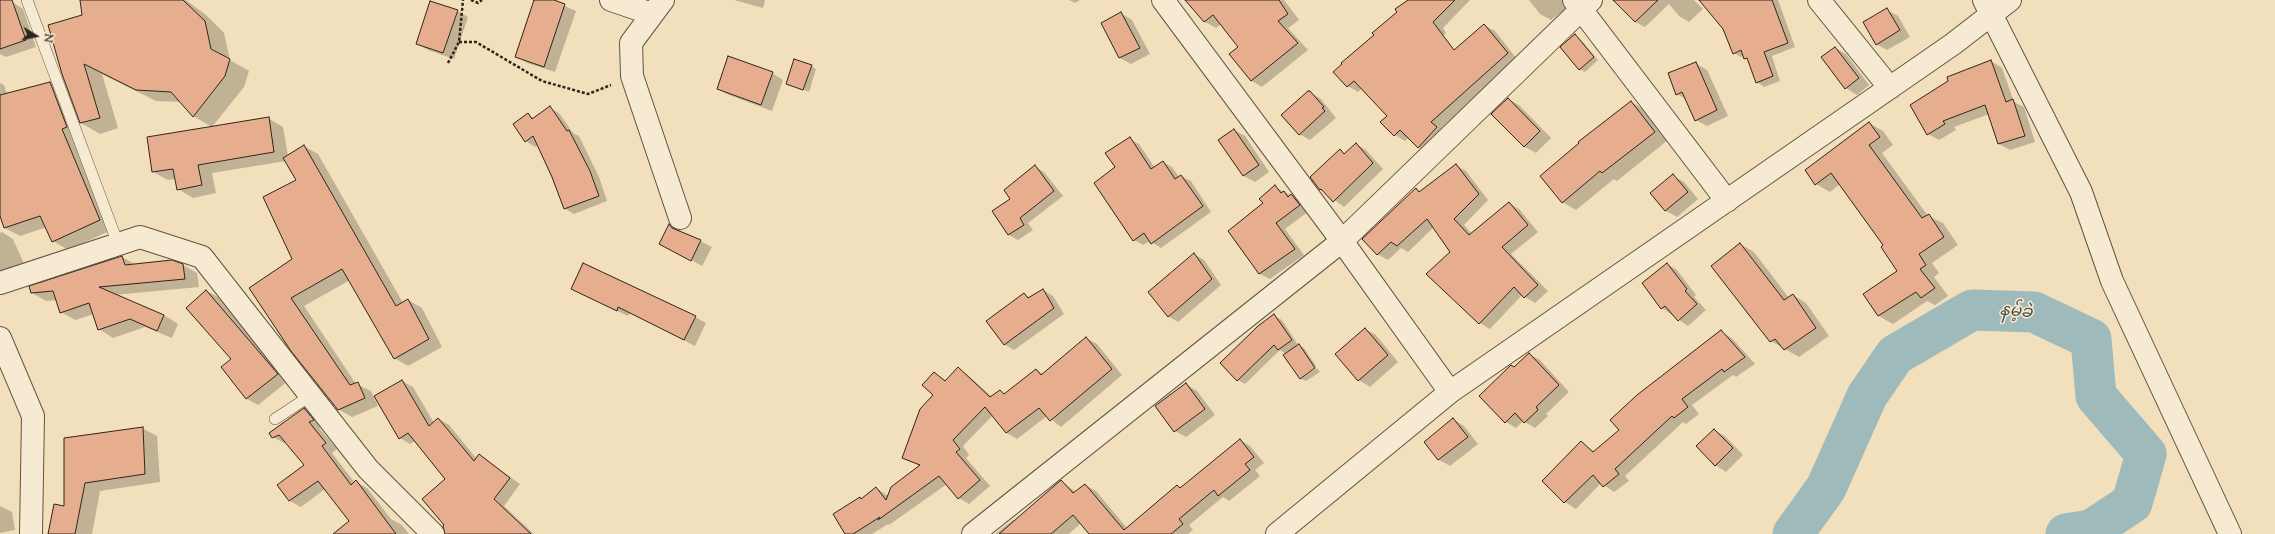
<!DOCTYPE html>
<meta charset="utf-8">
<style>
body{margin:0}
#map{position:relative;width:2275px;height:534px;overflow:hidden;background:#f2dfbc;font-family:"Sorts Mill Goudy",serif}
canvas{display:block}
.north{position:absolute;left:16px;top:16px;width:40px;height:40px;-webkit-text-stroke:3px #f7ead3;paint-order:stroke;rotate:100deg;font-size:11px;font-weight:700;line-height:16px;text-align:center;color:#2f251c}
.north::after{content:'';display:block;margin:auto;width:14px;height:18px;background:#2f251c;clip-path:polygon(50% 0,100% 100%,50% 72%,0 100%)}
</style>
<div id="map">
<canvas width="2275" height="534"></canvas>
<div class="north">N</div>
</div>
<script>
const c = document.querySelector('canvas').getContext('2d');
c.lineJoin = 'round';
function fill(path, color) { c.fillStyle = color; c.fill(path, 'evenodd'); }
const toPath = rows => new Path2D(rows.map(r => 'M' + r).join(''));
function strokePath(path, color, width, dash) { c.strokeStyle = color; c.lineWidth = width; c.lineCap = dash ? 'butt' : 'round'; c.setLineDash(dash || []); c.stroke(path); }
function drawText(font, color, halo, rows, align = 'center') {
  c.font = font + ' "Sorts Mill Goudy","Noto Sans Myanmar",serif'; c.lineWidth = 3; c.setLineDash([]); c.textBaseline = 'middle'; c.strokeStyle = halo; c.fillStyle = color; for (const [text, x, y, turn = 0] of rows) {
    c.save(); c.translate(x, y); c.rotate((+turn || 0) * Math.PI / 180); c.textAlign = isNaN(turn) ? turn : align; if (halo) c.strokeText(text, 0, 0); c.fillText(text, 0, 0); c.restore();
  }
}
fill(toPath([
 [81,0,186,0,206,15,224,33,230,60,249,71,244,87,212,127,193,116,181,102,156,101,102,74,118,128,100,134,81,123,63,73,83,16],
 [536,0,551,0,576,11,555,72,527,63,516,56],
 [734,0,765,0,763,8],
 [1069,0,1080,0,1075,3],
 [1187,0,1284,0,1299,20,1288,28,1308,50,1262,87,1252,81,1239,47,1221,24,1216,28,1205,22],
 [1409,0,1470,0,1443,28,1446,33,1399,80,1455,51,1484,25,1495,31,1517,59,1441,128,1447,133,1428,153,1418,147,1409,137,1405,141,1395,135,1388,116,1362,88,1358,92,1348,86,1375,35],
 [1529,0,1563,0,1568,7,1551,20,1540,14],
 [1615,0,1694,0,1703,9,1689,22,1679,16,1669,4,1645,27,1635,22],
 [1700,0,1778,0,1795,47,1772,56,1780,81,1764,87,1757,82,1749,61,1744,56,1741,57,1734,53,1724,28],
 [12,2,23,9,36,47,6,57,0,54,0,7],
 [1887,10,1898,16,1910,37,1887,50,1876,44],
 [457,11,468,17,454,59,428,50,417,44],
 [1121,13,1132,20,1150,54,1131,64,1120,58,1102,23],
 [1575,36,1580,39,1598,60,1585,72,1579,69],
 [1835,48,1846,54,1869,85,1857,95,1846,88],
 [1991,61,2002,68,2014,102,2024,107,2035,142,2010,150,1999,144,1989,114,1954,127,1956,130,1939,140,1928,134],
 [1696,64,1707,70,1728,116,1707,126,1696,120,1686,99,1677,94],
 [811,66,816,69,809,92,787,83],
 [772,73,783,80,772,111,729,95,718,89],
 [0,83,4,85,7,94,50,83,65,92,114,229,68,250,53,241,47,227,20,236,5,228,0,213],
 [1310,92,1321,99,1336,118,1310,140,1299,134],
 [1508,99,1519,105,1551,138,1536,153,1525,147,1493,114],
 [1631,102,1645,110,1668,140,1617,181,1614,179,1576,210,1562,202],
 [550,108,559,113,573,133,579,136,599,177,607,201,574,214,564,208,538,145,535,147,526,141,528,115,534,118],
 [268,118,283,127,288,156,304,146,318,154,403,303,408,300,422,308,442,347,408,366,394,358,350,280,304,306,356,384,371,391,378,406,352,417,338,409,250,288,294,259,297,180,286,161,212,173,216,193,193,198,178,189,176,179,168,180,153,172],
 [1869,123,1883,131,1893,145,1882,153,1928,216,1943,223,1958,245,1932,263,1939,273,1934,277,1948,296,1935,305,1927,301,1893,324,1879,316,1864,294,1898,271,1885,246,1840,184,1830,192,1816,184],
 [1234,130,1245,136,1269,172,1255,182,1244,176,1219,140],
 [1130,139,1139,144,1155,168,1163,162,1172,167,1179,177,1181,176,1191,181,1211,212,1161,248,1150,241,1143,245,1134,240,1116,168],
 [1356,144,1366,150,1383,169,1344,207,1320,189,1340,151,1345,154],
 [1456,165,1466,171,1488,200,1464,225,1472,234,1509,203,1519,209,1538,232,1511,254,1548,291,1535,303,1522,295,1490,329,1480,323,1427,274,1452,252,1434,227,1408,252,1401,248,1388,260,1377,254,1416,189,1421,192],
 [1035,167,1044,172,1063,196,1028,223,1033,230,1018,240,1009,235,993,211,1012,199],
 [1673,176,1684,182,1698,199,1677,217,1666,211,1652,193],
 [1275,187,1301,201,1309,211,1285,229,1304,255,1270,279,1260,274,1230,231,1264,204],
 [669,225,712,247,702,266,671,249],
 [2,232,13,239,25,266,0,275,0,233],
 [1740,244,1754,252,1789,298,1793,295,1806,303,1829,336,1799,357,1771,341,1712,266],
 [1194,254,1204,260,1221,285,1178,322,1168,316],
 [122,257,136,265,183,265,197,273,199,287,114,295,164,315,178,324,172,338,145,327,113,338,99,329,94,314,75,320,61,312,57,300,46,301,32,293],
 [1667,264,1677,270,1696,295,1694,297,1706,310,1688,326,1662,308],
 [1043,290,1053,296,1064,314,1014,350,1004,344,1024,294,1030,298],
 [207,291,218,297,288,381,258,405,247,399,222,367,232,359],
 [583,295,695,317,706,323,695,346,630,313,628,316],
 [1274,316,1282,320,1298,345,1304,348,1316,366,1301,379,1286,354,1280,350,1245,384,1238,380],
 [1365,329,1376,335,1398,362,1370,387,1359,380],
 [1721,332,1732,338,1755,364,1736,377,1733,375,1692,405,1699,414,1686,424,1683,422,1625,476,1629,481,1614,492,1601,483,1576,509,1565,502,1543,481,1582,443,1595,452,1620,430],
 [1086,338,1097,344,1122,375,1061,427,1047,416,1017,439,1007,433,993,415,963,446,969,455,966,458,990,486,969,504,959,498,947,484,889,525,888,524,872,534,846,534,860,498,862,499,876,488,888,496,920,466,903,458,934,395,934,373,947,381,958,369,968,375,992,397,1000,391,1005,394,1036,370,1043,374],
 [1529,354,1540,360,1569,392,1546,414,1548,416,1535,428,1523,421,1516,428,1506,422,1514,368],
 [1317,368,1320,372,1306,381,1301,379],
 [402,381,413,387,434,423,439,419,449,425,477,459,480,455,520,484,504,506,534,534,448,534,445,525,446,479,415,441,410,444,400,438],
 [1186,384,1197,391,1215,415,1186,437,1175,431],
 [304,409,315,415,324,426,319,428,337,449,332,453,355,483,356,482,367,488,391,519,402,525,409,534,334,534,350,521,325,489,301,507,290,501,278,485,305,465,286,442,284,443,273,437],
 [1453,419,1464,426,1478,444,1450,466,1439,460,1425,442],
 [142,428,157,436,160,482,100,491,92,534,66,534,65,439],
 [1714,430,1725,436,1743,455,1726,472,1715,465],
 [1240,440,1250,446,1264,463,1255,470,1260,476,1229,501,1223,497,1189,525,1193,530,1188,534,1140,534,1177,486,1181,488],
 [1061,481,1076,492,1085,485,1096,491,1132,534,1091,534,1081,523,1069,534,995,534,1013,520,1015,521],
 [0,506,12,512,15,530,0,533]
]), '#0003');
strokePath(toPath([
 [1793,534,1826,488,1867,396,1895,355,1972,310,2034,312,2091,339,2096,396,2146,454,2132,503,2091,530,2066,534]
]), '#9fbabb', 41);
const building = toPath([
 [0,0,12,0,26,40,0,49,0,0],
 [80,0,183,0,205,21,211,49,230,59,225,76,193,117,171,92,136,90,84,64,100,118,80,123,62,74,48,25,82,15,80,0],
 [534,0,554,0,565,4,544,67,515,57,534,0],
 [1185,0,1279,0,1288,14,1278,21,1298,43,1251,81,1229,54,1238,47,1213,15,1204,22,1185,0],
 [1408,0,1455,0,1433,22,1454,50,1484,24,1508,53,1431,122,1437,127,1418,148,1400,130,1394,136,1380,122,1387,116,1354,81,1347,87,1333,72,1342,64,1341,63,1374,35,1372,33,1397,12,1395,9,1408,0],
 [1613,0,1658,0,1635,22,1613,0],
 [1699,0,1772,0,1788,43,1764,52,1773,76,1756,83,1747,58,1744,59,1741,50,1733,54,1723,29,1699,0],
 [430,1,458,10,443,53,416,44,430,1],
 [1887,8,1900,30,1876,45,1863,22,1887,8],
 [1121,12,1140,48,1119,58,1101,23,1121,12],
 [1575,34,1594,57,1579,70,1560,47,1575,34],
 [1835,47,1859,78,1845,89,1821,57,1835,47],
 [728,56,773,72,761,105,717,89,728,56],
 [794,59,812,65,803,90,786,84,794,59],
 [1991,60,2006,102,2013,99,2025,136,1998,144,1985,105,1943,121,1945,124,1927,135,1910,105,1948,81,1947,77,1991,60],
 [1696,62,1717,110,1695,121,1682,92,1676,95,1668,73,1696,62],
 [50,82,67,127,62,129,100,220,52,242,40,216,4,228,0,216,0,95,50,82],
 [1308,91,1310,91,1324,107,1322,108,1325,111,1299,135,1281,115,1308,91],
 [1508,98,1540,131,1524,147,1491,114,1508,98],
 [1631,101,1655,132,1602,173,1600,171,1562,203,1540,176,1579,143,1578,142,1631,101],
 [550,106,567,131,569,130,590,171,599,196,564,209,552,177,533,136,525,142,513,124,528,113,532,119,550,106],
 [269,117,274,152,198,165,202,185,177,190,173,169,152,172,147,137,269,117],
 [1869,122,1880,137,1869,145,1922,218,1929,214,1944,237,1919,254,1926,265,1920,269,1935,288,1921,298,1916,292,1878,316,1863,294,1897,271,1881,247,1883,245,1831,173,1815,185,1805,170,1869,122],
 [1234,129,1259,165,1243,176,1218,140,1234,129],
 [1130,137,1151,169,1163,161,1175,179,1181,175,1203,206,1151,244,1144,233,1133,241,1094,183,1115,167,1105,153,1130,137],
 [1356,143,1373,163,1333,202,1321,189,1320,190,1310,177,1340,149,1344,154,1356,143],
 [304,145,396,306,408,299,429,339,394,359,342,269,291,298,350,385,358,382,365,398,338,410,291,351,249,288,292,259,263,197,296,180,283,158,304,145],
 [1456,164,1479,194,1454,219,1469,235,1509,202,1528,225,1502,247,1538,285,1524,298,1514,287,1479,324,1426,274,1450,252,1427,219,1397,246,1391,242,1377,255,1362,239,1416,188,1419,192,1456,164],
 [1035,165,1054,191,1020,218,1024,225,1008,235,992,211,1010,199,1004,190,1035,165],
 [1673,174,1688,192,1665,211,1650,193,1673,174],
 [1275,185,1281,193,1284,191,1288,197,1291,194,1300,205,1276,223,1295,249,1259,274,1228,231,1263,203,1259,199,1275,185],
 [669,224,672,228,701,240,691,261,659,244,669,224],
 [1740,243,1784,300,1793,294,1816,328,1784,350,1775,339,1770,342,1711,266,1740,243],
 [1194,253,1212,279,1168,317,1148,292,1194,253],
 [122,256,125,265,172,260,183,264,185,279,99,287,164,315,157,331,130,319,98,330,89,303,60,313,53,291,31,293,29,286,122,256],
 [583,263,696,316,684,340,618,307,617,311,571,289,583,263],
 [1667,263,1687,289,1685,291,1697,304,1678,321,1665,306,1661,309,1642,283,1667,263],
 [1043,289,1054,308,1004,345,986,321,1024,293,1028,298,1043,289],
 [206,290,278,374,246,399,221,367,231,359,186,308,206,290],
 [1274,314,1292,340,1278,350,1274,345,1237,381,1220,363,1258,326,1274,314],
 [1365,328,1388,355,1358,381,1335,354,1365,328],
 [1721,330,1745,357,1724,372,1722,369,1682,399,1688,407,1674,418,1672,416,1615,469,1619,474,1603,487,1593,475,1564,503,1542,481,1581,441,1593,452,1619,430,1610,420,1637,395,1721,330],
 [1086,337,1112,369,1050,421,1039,408,1006,433,985,407,953,440,960,449,956,452,980,480,958,499,939,476,878,520,880,517,853,534,845,534,833,514,860,497,861,499,876,487,886,500,891,487,920,465,902,458,920,409,933,395,922,385,934,372,945,381,958,367,990,397,1000,390,1004,394,1036,369,1041,375,1086,337],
 [1299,344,1315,368,1300,379,1283,355,1299,344],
 [1529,353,1559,385,1536,407,1538,410,1524,423,1515,413,1505,423,1479,396,1511,365,1514,367,1529,353],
 [402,380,429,426,438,418,474,461,479,454,510,478,494,499,531,534,445,534,443,526,444,525,422,499,445,479,408,433,399,439,374,396,402,380],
 [1186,383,1205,409,1174,432,1155,406,1186,383],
 [304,408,314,420,309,422,326,443,322,446,351,485,356,480,396,534,333,534,349,521,318,481,289,501,277,485,304,465,279,435,272,438,269,433,304,408],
 [1453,418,1468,437,1438,460,1424,442,1453,418],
 [143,427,145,474,85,483,75,534,48,534,54,504,64,506,64,438,143,427],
 [1714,429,1733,448,1715,466,1696,446,1714,429],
 [1240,439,1254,457,1245,464,1250,470,1218,496,1214,490,1179,519,1183,524,1171,534,1089,534,1073,515,1051,534,999,534,1061,480,1073,493,1085,484,1124,530,1177,485,1180,488,1240,439]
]);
fill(building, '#e6ae8e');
strokePath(building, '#2f251c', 1);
const service = toPath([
 [27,0,118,244],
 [275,419,310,396]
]);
const minor = toPath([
 [611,0,652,14],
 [663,0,631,43,632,76,680,218],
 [1163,0,1342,241,1450,392],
 [1574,0,1727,201],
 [1819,0,1890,88],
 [1984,0,2081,192,2112,281,2230,534],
 [0,283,140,237,202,257,368,469,433,534],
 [973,534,1342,241,1591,0],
 [1277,534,1450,392,1953,44,2010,0]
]);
const tertiary = toPath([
 [0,338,33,416,31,534]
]);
strokePath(service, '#605444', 12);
strokePath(minor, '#605444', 24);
strokePath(tertiary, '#605444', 24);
strokePath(toPath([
 [471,0,478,3,482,0],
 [459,42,476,42,542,81,588,94,611,85],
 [448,63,459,42,463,0]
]), '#2f251c', 2.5, [3, 2]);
strokePath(service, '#f7ead3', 11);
strokePath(minor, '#f7ead3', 22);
strokePath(tertiary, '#f7ead3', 22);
drawText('italic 17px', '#51524c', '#f7ead3', [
 ["နမ့်ခဲ",2016,313,5]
]);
</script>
